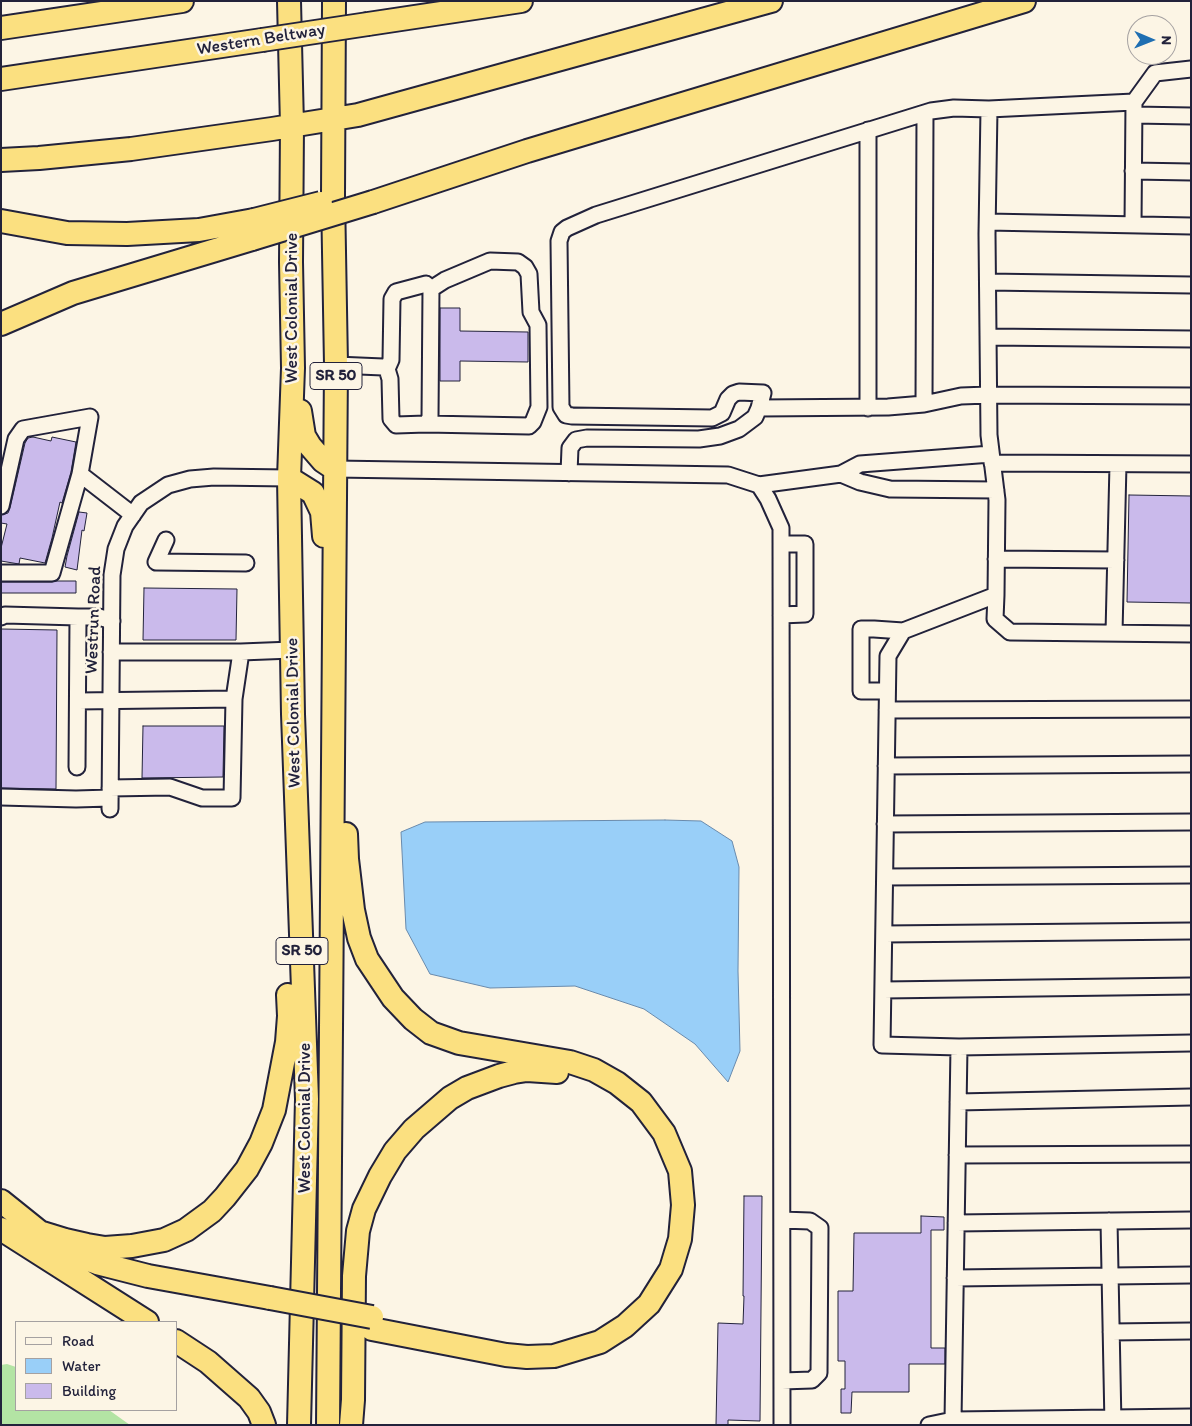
<!DOCTYPE html>
<style>
body{margin:0}
#map{position:relative;width:1192px;height:1426px;overflow:hidden;background:#fcf5e5;font-family:Itim,sans-serif}
canvas{display:block}
.frame{position:absolute;inset:0;border:2px solid #22223b;pointer-events:none}
.legend{position:absolute;left:15px;top:1321px;width:162px;height:90px;box-sizing:border-box;background:#fcf5e5;border:1px solid #a5a1a1;margin:0;padding:6px 9px;list-style:none;font-size:15px;color:#22223b}
.legend li{display:flex;align-items:center;gap:10px;height:25px}
.legend b{width:25px;border:1px solid #a5a1a1}
.north{position:absolute;left:1127px;top:15px;width:50px;height:50px;box-sizing:border-box;background:#fcf5e5;border:1px solid #a5a1a1;border-radius:50%;rotate:91deg;font-size:14px;font-weight:700;line-height:20px;text-align:center;color:#22223b}
.north::after{content:'';display:block;margin:auto;width:18px;height:22px;background:#1f6fb2;clip-path:polygon(50% 0,100% 100%,50% 72%,0 100%)}
</style>
<div id="map">
<canvas width="1192" height="1426"></canvas>
<div class="frame"></div>
<ul class="legend">
<li><b style="height:6px;background:#fcf5e5"></b>Road</li>
<li><b style="height:14px;background:#99cff8"></b>Water</li>
<li><b style="height:14px;background:#cabaeb"></b>Building</li>
</ul>
<div class="north">N</div>
</div>
<script>
const c = document.querySelector('canvas').getContext('2d');
c.lineJoin = 'round';
function fill(path, color) { c.fillStyle = color; c.fill(path, 'evenodd'); }
const toPath = rows => new Path2D(rows.map(r => 'M' + r).join(''));
function strokePath(path, color, width, dash) { c.strokeStyle = color; c.lineWidth = width; c.lineCap = dash ? 'butt' : 'round'; c.setLineDash(dash || []); c.stroke(path); }
function drawText(font, color, halo, rows, align = 'center') {
  c.font = font + ' Itim,sans-serif'; c.lineWidth = 5; c.setLineDash([]); c.textBaseline = 'middle'; c.strokeStyle = halo; c.fillStyle = color; for (const [text, x, y, turn = 0] of rows) {
    c.save(); c.translate(x, y); c.rotate((+turn || 0) * Math.PI / 180); c.textAlign = isNaN(turn) ? turn : align; if (halo) c.strokeText(text, 0, 0); c.fillText(text, 0, 0); c.restore();
  }
}
fill(toPath([
 [7,1364,16,1367,16,1410,109,1410,130,1425,1,1425,1,1365]
]), '#b3e4a4');
const water = toPath([
 [665,820,701,821,732,841,739,867,738,971,740,1051,728,1082,695,1044,644,1009,575,986,490,988,430,974,406,929,401,832,425,822,665,820]
]);
fill(water, '#99cff8');
strokePath(water, '#698aac', 1);
const building = toPath([
 [440,308,460,308,460,331,528,332,528,362,460,361,460,381,440,381,440,308],
 [33,437,51,441,52,437,76,442,71,472,62,503,60,502,52,538,45,563,20,558,19,564,1,561,1,548,7,524,1,523,1,515,8,513,10,508,25,443,28,438,33,437],
 [1129,495,1191,496,1191,603,1127,602,1129,495],
 [79,512,87,513,84,531,82,530,77,570,65,567,67,556,79,512],
 [56,581,76,581,76,593,1,593,1,582,52,582,56,581],
 [144,588,237,589,236,640,143,640,144,588],
 [1,629,57,630,56,789,1,788,1,629],
 [143,726,224,726,223,777,142,778,143,726],
 [744,1196,762,1196,760,1421,728,1420,728,1425,716,1425,718,1323,743,1324,744,1296,743,1296,744,1196],
 [921,1216,944,1217,944,1230,931,1230,931,1348,945,1348,945,1364,909,1364,909,1392,852,1392,851,1413,841,1413,841,1389,845,1389,845,1361,838,1361,838,1291,853,1291,854,1233,921,1233,921,1216]
]);
fill(building, '#cabaeb');
strokePath(building, '#22223b', 1);
const minor = toPath([
 [1191,69,1155,73,1134,102,989,109,987,234,989,435,997,500,996,595,903,631,888,656,882,1045,959,1047,953,1420,1191,1417],
 [1134,115,1191,116],
 [1133,171,1191,172],
 [988,222,1191,226],
 [1133,225,1134,102],
 [988,282,1191,285],
 [988,337,1191,339],
 [336,365,383,367,387,369,390,379,391,419,396,425,426,424,430,418,431,289,426,284,396,292,392,299,391,360,387,369],
 [924,404,925,113],
 [759,408,888,407,924,404,961,396,988,395,1191,396],
 [868,408,868,130],
 [426,424,529,426,533,422,539,407,538,325,531,312,529,274,525,267,518,262,490,261,445,280,431,289],
 [991,454,860,464,841,474,860,482,890,489,996,490],
 [992,463,1191,464],
 [335,469,728,475,759,485,768,499,781,528,782,1425],
 [569,473,570,448,576,440,587,438,699,439,720,436,739,429,755,417,759,408,763,393,739,392,733,394,728,399,722,413,712,418,572,416,566,415,561,407,559,241,562,232,567,228,596,215,931,111,954,108,989,109],
 [80,474,133,515],
 [759,485,841,474],
 [1,506,16,439,23,429,90,417,80,474,52,573,1,573],
 [166,540,156,562,246,563],
 [781,544,805,544,805,614,781,615],
 [996,559,1116,560],
 [996,595,995,619,1010,632,1191,634],
 [1,617,5,615,78,617],
 [1114,633,1118,464],
 [111,652,241,652],
 [887,691,861,691,861,629,874,629,903,631],
 [234,699,241,652,292,650],
 [78,701,234,699,232,798,202,798,170,787,110,788],
 [887,710,1191,709],
 [886,766,1191,764],
 [77,767,78,617,99,617,112,621],
 [1,797,76,799,110,798],
 [110,809,112,575,116,549,125,526,141,503,168,485,190,479,214,477,289,478],
 [885,824,1191,822],
 [885,877,1191,875],
 [884,934,1191,931],
 [883,990,1191,986],
 [959,1047,1191,1043],
 [958,1102,1191,1097],
 [957,1155,1191,1154],
 [782,1220,810,1221,820,1228,819,1373,812,1380,782,1381],
 [1109,1221,1113,1425],
 [956,1223,1191,1220],
 [955,1278,1191,1275],
 [1111,1332,1191,1331],
 [929,1425,953,1420]
]);
const highway = toPath([
 [289,1,292,126,291,262,293,368,289,478,293,714,307,1099,299,1425],
 [368,24,521,1],
 [1,28,182,1],
 [1,79,262,40],
 [1,160,39,158,131,149,272,129,358,115,771,1],
 [373,202,527,151,1024,1],
 [1,221,67,233,127,234,199,230,254,220],
 [1,324,73,293,252,239],
 [300,411,304,436,310,446,323,461,335,469],
 [289,478,313,493,322,512,324,536],
 [346,834,347,859,353,910,359,938,367,959,393,998,413,1019,431,1033,459,1043,570,1062,594,1070,617,1083,641,1102,664,1133,680,1171,683,1205,680,1239,671,1269,649,1304,625,1326,600,1342,554,1356,527,1357,506,1355,372,1329],
 [1,1201,57,1246,78,1256,97,1263,148,1276,270,1298],
 [1,1229,147,1322],
 [39,1232,65,1240,87,1245,105,1248,132,1246,164,1240,186,1230,212,1211,225,1197,247,1169,261,1143,274,1110,287,1042,289,1016,288,995],
 [176,1341,208,1362,249,1398,259,1412,264,1425],
 [328,1425,336,365,333,195,334,1],
 [351,1425,353,1400,354,1276,358,1231,364,1209,380,1176,395,1151,414,1129,450,1098,467,1088,499,1076,514,1072,527,1070,557,1072]
]);
strokePath(minor, '#22223b', 19);
strokePath(highway, '#22223b', 26);
strokePath(minor, '#fcf5e5', 15);
strokePath(highway, '#fbe080', 22);
const highwayBridge = toPath([
 [262,40,368,24],
 [254,220,321,203],
 [252,239,373,202],
 [270,1298,372,1317]
]);
strokePath(highwayBridge, '#22223b', 26, []);
strokePath(highwayBridge, '#fbe080', 22);
for (const [x, y, w] of [
 [336,376,52],
 [302,951,52]
]) { const box = new Path2D(); box.roundRect(x - w / 2, y - 13.5, w, 27, 4); c.fillStyle = '#fcf5e5'; c.fill(box); strokePath(box, '#22223b', 1); }
drawText('bold 16px', '#22223b', null, [
 ["SR 50",336,376],
 ["SR 50",302,951]
]);
drawText('18px', '#22223b', '#fcf5e5', [
 ["Western Beltway",261,40,-9],
 ["West Colonial Drive",292,308,-90],
 ["Westrun Road",94,620,-88],
 ["West Colonial Drive",294,713,-91],
 ["West Colonial Drive",305,1118,-90]
]);
</script>
